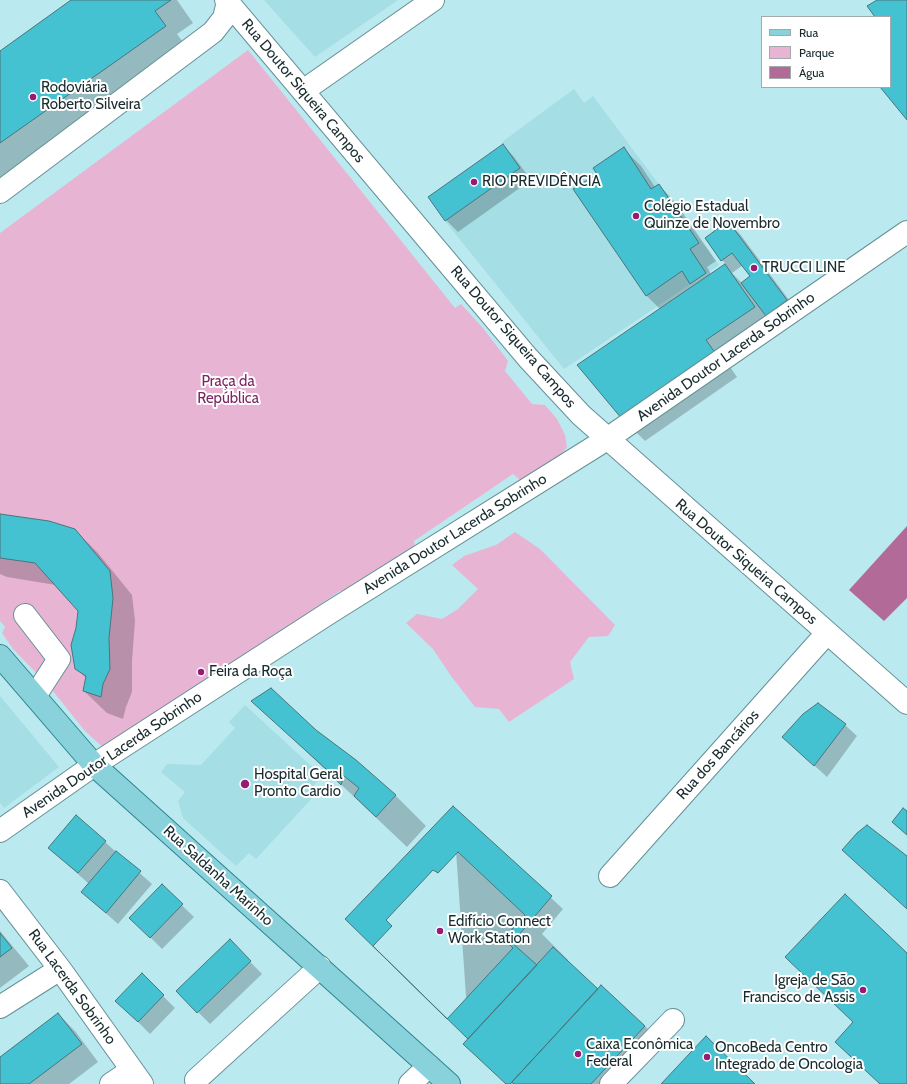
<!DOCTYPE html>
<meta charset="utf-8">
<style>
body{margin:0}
#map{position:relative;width:907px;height:1084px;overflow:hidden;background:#bae9ef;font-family:Cabin,sans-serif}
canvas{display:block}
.legend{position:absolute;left:761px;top:16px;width:130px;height:72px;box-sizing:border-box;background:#fff;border:1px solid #a3aaab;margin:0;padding:5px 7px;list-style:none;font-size:12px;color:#182b2d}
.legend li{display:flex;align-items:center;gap:8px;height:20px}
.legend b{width:20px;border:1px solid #a3aaab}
</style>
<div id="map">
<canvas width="907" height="1084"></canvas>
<ul class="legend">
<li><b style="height:5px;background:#89d2dc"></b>Rua</li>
<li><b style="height:11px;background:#e8b4d4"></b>Parque</li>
<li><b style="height:11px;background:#b26a99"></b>Água</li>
</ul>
</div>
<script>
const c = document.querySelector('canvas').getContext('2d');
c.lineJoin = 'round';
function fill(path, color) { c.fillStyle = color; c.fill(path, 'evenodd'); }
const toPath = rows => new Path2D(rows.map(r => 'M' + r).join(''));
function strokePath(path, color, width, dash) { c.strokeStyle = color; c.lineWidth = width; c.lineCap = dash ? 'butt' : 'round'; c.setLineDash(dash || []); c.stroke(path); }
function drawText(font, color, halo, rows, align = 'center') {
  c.font = font + ' Cabin,sans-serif'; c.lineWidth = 4; c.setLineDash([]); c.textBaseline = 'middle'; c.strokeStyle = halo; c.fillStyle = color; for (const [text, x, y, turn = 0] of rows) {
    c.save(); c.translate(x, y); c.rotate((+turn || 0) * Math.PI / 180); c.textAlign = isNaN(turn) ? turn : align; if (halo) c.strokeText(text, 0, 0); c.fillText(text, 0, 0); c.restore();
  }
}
fill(toPath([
 [264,0,398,0,315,57],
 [574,89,584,103,593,96,719,265,564,369,445,221,520,168,502,142],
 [0,696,59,767,4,808,0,803],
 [245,705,322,776,308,792,313,797,256,859,249,853,236,866,183,818,178,801,185,792,161,772,167,764,201,765,235,728,229,722]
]), '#a6dee6');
fill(toPath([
 [248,50,455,308,461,304,483,328,508,361,505,371,532,404,545,405,557,419,565,435,567,447,558,459,535,475,520,480,513,474,414,541,415,549,348,591,340,591,106,750,85,731,49,686,13,649,2,633,5,627,0,621,0,233],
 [515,532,540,549,615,625,608,636,589,637,570,662,574,679,509,722,499,709,475,707,451,676,433,649,406,623,417,614,442,619,458,609,478,589,452,565,464,556,496,545]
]), '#e8b4d4');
fill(toPath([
 [907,526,907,598,884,621,849,590]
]), '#b26a99');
fill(toPath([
 [73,0,177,0,193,23,177,34,188,49,0,182,0,52],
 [503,145,514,157,531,180,458,232,446,220],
 [624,149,641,166,655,187,659,185,676,203,716,261,707,267,711,274,726,264,722,260,728,222,740,234,798,312,728,364,737,377,645,441,623,419,660,309,646,295,598,174],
 [743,265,751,276,742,283,732,273],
 [0,515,75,530,98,553,132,595,135,621,132,661,132,692,126,707,123,719,107,713,84,691,87,679,76,668,79,610,56,585,7,577,0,574],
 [253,701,315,730,395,795,426,826,407,847],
 [845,725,857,736,827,777,796,749],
 [453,807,563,909,542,934,568,960,566,961,598,990,645,1026,662,1044,625,1084,506,1084,469,1040],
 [105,842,152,884,118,924,82,892,89,884,49,848],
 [162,886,194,917,162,949,131,918],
 [0,931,29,966,0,988],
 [230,941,262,974,210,1024,177,991],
 [907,954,907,1084,880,1084,836,1042,854,1023,786,957],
 [142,975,175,1008,150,1034,128,1012],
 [58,1014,75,1031,98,1062,69,1084,0,1084,0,1058]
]), '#0003');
const building = toPath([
 [71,0,171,0,155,11,166,26,0,143,0,51,71,0],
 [877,0,907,0,907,120,880,87,890,87,890,17,875,17,867,6,877,0],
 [503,144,520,168,445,221,428,197,503,144],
 [624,147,651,189,659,184,699,243,690,249,706,273,690,284,682,271,646,296,573,189,597,174,593,168,624,147],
 [728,221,787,300,766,316,741,283,750,276,732,253,721,261,705,238,728,221],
 [725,264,755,307,706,340,716,354,622,419,577,365,725,264],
 [0,514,49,521,75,529,110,571,113,598,109,638,110,669,103,684,101,697,83,691,86,676,75,669,71,645,76,628,78,611,35,563,0,558,0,514],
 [271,688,316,730,356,760,396,795,376,817,354,796,359,788,344,776,341,785,326,769,251,701,271,688],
 [818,703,846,724,814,766,782,737,803,714,818,703],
 [453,806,552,896,512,943,537,965,468,1039,345,919,453,806],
 [903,808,907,811,907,835,892,822,903,808],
 [76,815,106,841,78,873,48,848,76,815],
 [867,825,907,856,907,909,842,850,857,833,867,825],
 [116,851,141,871,106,913,81,892,116,851],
 [458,852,525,915,503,939,513,948,447,1019,373,946,392,926,386,920,433,870,438,873,458,852],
 [162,884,183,904,150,938,129,918,162,884],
 [845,894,907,953,907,1084,880,1084,835,1042,853,1022,785,957,845,894],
 [0,933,12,948,0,957,0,933],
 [230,939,251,961,197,1013,176,991,230,939],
 [553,947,598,989,510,1084,506,1084,463,1044,553,947],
 [142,973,164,995,138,1022,115,1001,142,973],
 [601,985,645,1026,591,1084,514,1084,512,1082,601,985],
 [58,1013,82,1044,29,1084,0,1084,0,1057,58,1013],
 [706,1036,755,1084,661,1084,706,1036]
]);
fill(building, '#45c2d2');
strokePath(building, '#4a757b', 1);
const minor = toPath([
 [226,0,528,358,581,415,907,703],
 [303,91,433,0],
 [0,192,213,32,224,18,228,2],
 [25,615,59,659,35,696],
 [0,831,94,765,329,613,607,439,907,232],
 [610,876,827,633],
 [0,891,60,969,142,1084],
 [0,1007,60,969],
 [196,1080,320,967],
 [111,1084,132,1070],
 [410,1084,429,1066],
 [611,1084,673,1020]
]);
const major = toPath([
 [0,656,94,765,449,1084]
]);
strokePath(minor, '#659096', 24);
strokePath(major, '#2e848f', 24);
strokePath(minor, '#fff', 22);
strokePath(major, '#89d2dc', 22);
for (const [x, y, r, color] of [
 [33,97,4,"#951b75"],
 [474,182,4,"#951b75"],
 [636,216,4,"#951b75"],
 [754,268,4,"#951b75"],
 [201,672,4,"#951b75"],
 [245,784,5,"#951b75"],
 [440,931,4,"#951b75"],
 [863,990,4,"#951b75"],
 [578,1054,4,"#951b75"],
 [707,1057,4,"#951b75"]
]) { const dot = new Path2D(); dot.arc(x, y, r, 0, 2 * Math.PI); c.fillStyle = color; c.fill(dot); strokePath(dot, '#fff', 1.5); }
drawText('15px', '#182b2d', '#fff', [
 ["Rodoviária",41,88],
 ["Roberto Silveira",41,105],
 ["RIO PREVIDÊNCIA",482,182],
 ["Colégio Estadual",644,207],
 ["Quinze de Novembro",644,224],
 ["TRUCCI LINE",762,268],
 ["Feira da Roça",209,672],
 ["Hospital Geral",254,775],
 ["Pronto Cardio",254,792],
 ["Edifício Connect",448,922],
 ["Work Station",448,939],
 ["Igreja de São",855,981,"right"],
 ["Francisco de Assis",855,998,"right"],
 ["Caixa Econômica",586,1045],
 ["Federal",586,1062],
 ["OncoBeda Centro",715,1048],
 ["Integrado de Oncologia",715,1065]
], 'left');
drawText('15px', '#182b2d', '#fff', [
 ["Rua Doutor Siqueira Campos",303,91,50],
 ["Rua Doutor Siqueira Campos",513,337,49],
 ["Avenida Doutor Lacerda Sobrinho",726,357,-35],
 ["Avenida Doutor Lacerda Sobrinho",455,534,-32],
 ["Rua Doutor Siqueira Campos",746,562,41],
 ["Avenida Doutor Lacerda Sobrinho",112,755,-34],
 ["Rua dos Bancários",718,755,-48],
 ["Rua Saldanha Marinho",218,876,42],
 ["Rua Lacerda Sobrinho",72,987,54]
]);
drawText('15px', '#7d2564', '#fff', [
 ["Praça da",228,382],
 ["República",228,399]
]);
</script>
